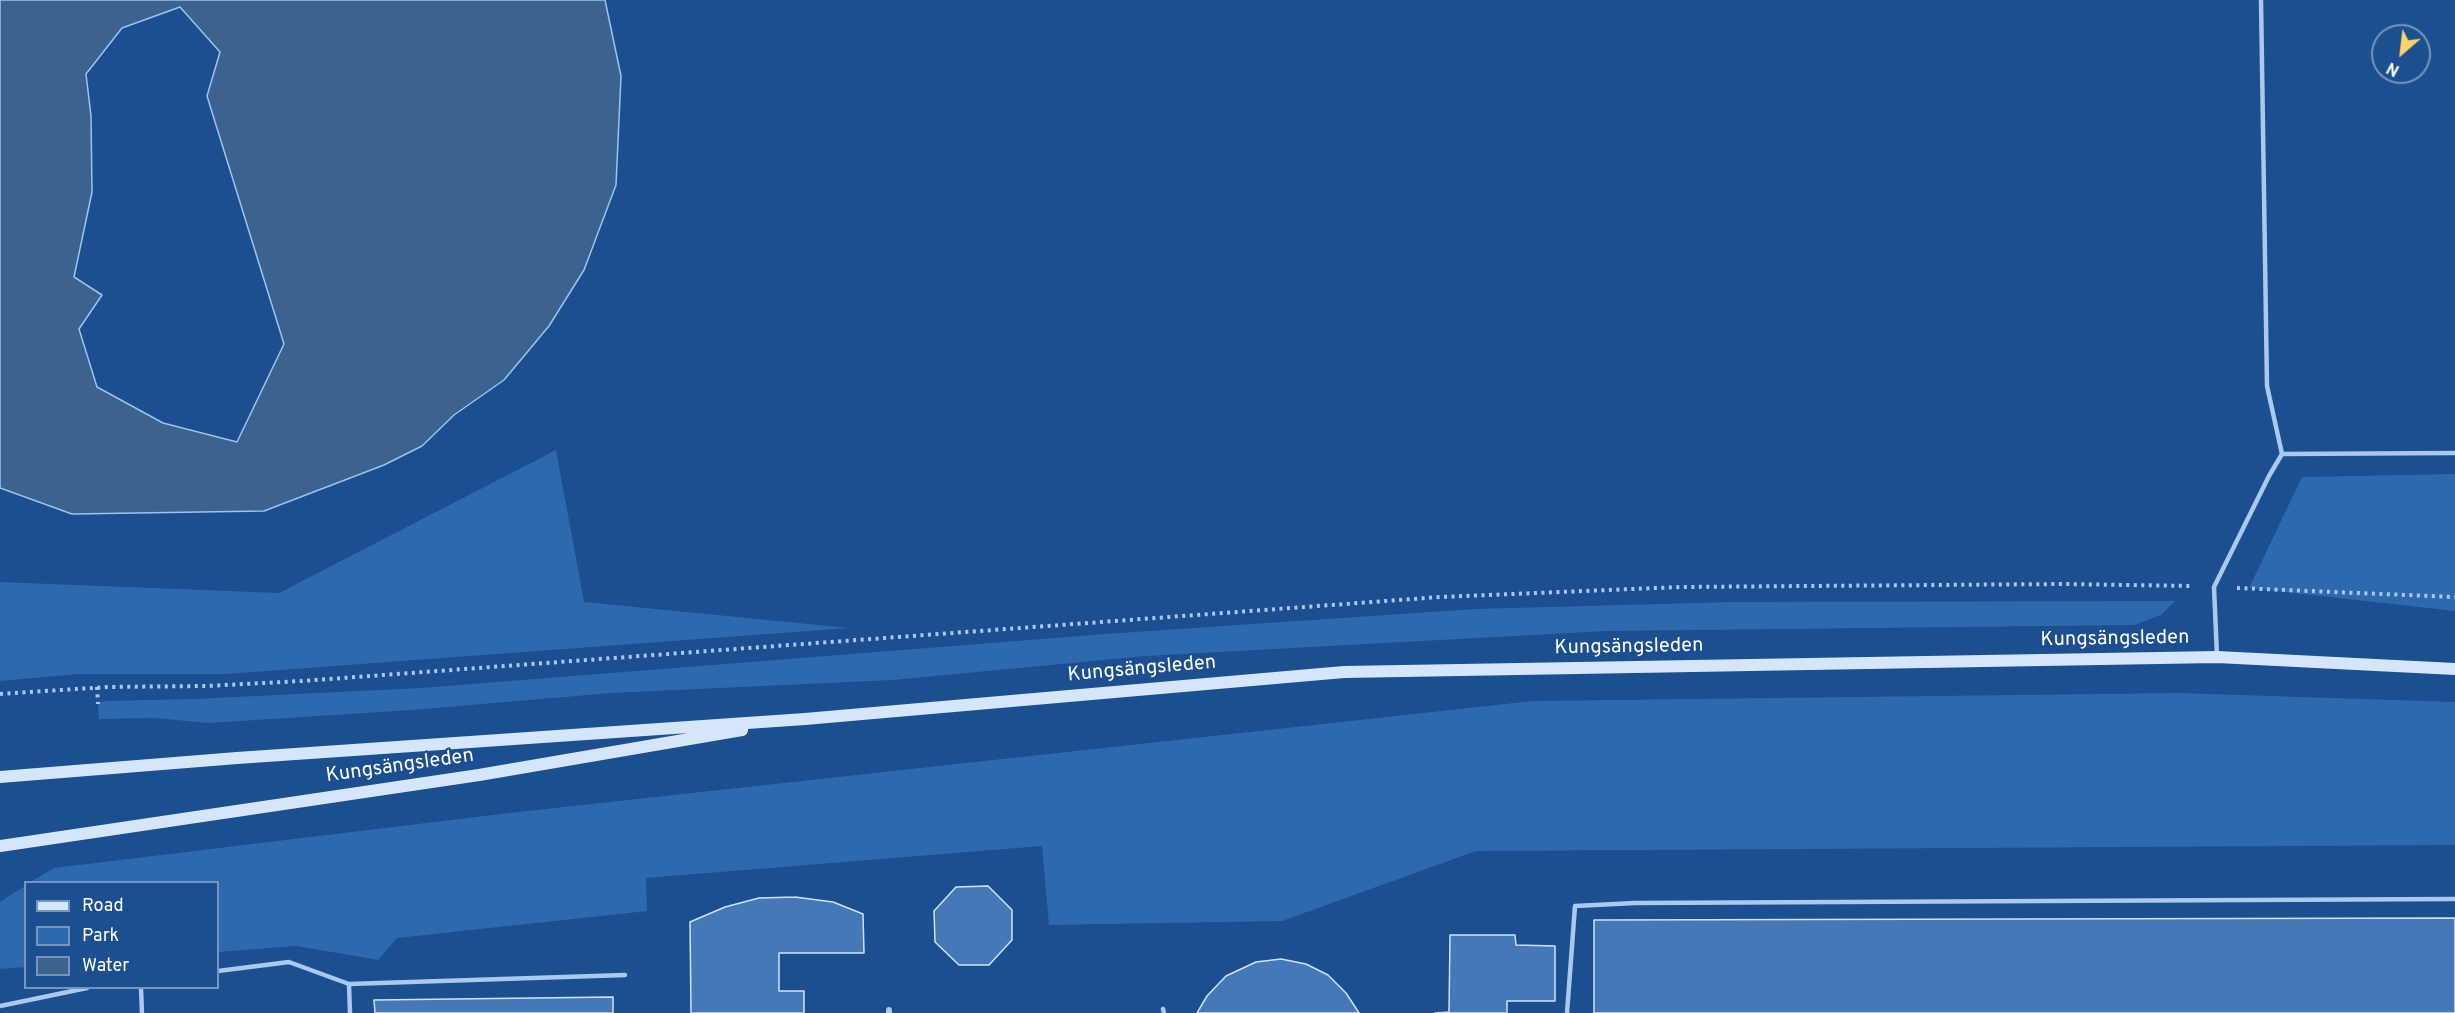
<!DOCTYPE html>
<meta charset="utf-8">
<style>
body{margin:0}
#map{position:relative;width:2455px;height:1013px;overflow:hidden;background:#1b4f8f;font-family:Overpass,sans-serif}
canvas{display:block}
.legend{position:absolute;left:24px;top:881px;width:195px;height:108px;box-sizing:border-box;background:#1b4f8f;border:2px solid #7695bc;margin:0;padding:8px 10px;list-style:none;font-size:18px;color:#fff}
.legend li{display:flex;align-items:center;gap:12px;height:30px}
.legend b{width:30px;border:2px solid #7695bc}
.north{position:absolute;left:2371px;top:24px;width:60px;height:60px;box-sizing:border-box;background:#1b4f8f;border:2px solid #7695bc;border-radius:50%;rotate:208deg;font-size:16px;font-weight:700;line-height:24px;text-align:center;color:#fff}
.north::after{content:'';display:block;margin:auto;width:21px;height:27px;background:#ffd166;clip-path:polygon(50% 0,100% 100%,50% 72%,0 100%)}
</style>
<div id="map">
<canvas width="2455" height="1013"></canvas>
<ul class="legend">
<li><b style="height:8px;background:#d6e6fa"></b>Road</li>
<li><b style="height:16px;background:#2e69ad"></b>Park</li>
<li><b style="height:16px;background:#3c6290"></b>Water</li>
</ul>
<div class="north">N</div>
</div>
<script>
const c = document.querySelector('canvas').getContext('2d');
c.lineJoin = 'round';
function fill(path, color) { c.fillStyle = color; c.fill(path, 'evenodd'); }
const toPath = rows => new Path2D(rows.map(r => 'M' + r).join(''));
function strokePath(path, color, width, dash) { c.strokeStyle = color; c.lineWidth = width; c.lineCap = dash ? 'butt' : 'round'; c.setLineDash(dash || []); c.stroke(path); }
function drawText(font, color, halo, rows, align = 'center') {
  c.font = font + ' Overpass,sans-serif'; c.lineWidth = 4.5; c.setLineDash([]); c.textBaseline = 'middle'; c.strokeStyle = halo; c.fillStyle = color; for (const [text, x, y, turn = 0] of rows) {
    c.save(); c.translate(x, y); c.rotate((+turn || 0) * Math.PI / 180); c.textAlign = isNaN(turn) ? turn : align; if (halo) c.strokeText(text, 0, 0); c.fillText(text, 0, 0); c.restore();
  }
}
fill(toPath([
 [556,450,584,602,849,628,226,674,79,674,0,681,0,582,279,593],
 [2455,474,2455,611,2249,588,2302,477],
 [2175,601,2161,615,2134,625,1606,631,1146,656,893,680,611,693,412,710,209,723,155,718,99,719,98,704,104,701,194,699,421,688,1105,634,1475,609,1734,602],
 [2179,693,2455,702,2455,845,1476,851,1282,921,1049,925,1042,846,646,878,647,911,397,938,378,960,297,946,218,952,218,882,30,882,54,868,509,813,1533,701],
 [25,886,25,967,0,969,0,902]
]), '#2e69ad');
const water = toPath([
 [0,0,605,0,621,76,616,185,584,270,549,326,504,380,454,415,422,446,384,465,264,511,72,514,0,488,0,0],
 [180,7,220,52,207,96,284,344,237,442,163,423,97,387,79,329,102,295,74,277,92,192,91,116,86,74,122,28,180,7]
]);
fill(water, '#3c6290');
strokePath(water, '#9cc4f0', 1.5);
const building = toPath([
 [988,886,1012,910,1012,940,989,965,959,965,935,942,934,911,956,887,988,886],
 [795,897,833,902,863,914,864,953,779,953,779,991,804,991,804,1013,691,1013,690,922,725,907,759,898,795,897],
 [2455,918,2455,1013,1594,1013,1594,920,2455,918],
 [1450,935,1515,935,1516,945,1555,946,1555,1001,1507,1001,1507,1013,1435,1013,1449,1012,1450,935],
 [1281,959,1306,964,1328,975,1346,993,1359,1013,1197,1013,1207,996,1226,976,1256,962,1281,959],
 [613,997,613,1013,375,1013,374,1000,613,997]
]);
fill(building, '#4478b7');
strokePath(building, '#cfe3fa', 1.5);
strokePath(toPath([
 [2237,588,2455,597],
 [97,687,98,704],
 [0,694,107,687,206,686,302,681,1440,597,1680,587,2063,584,2193,586]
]), '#a9c9ee', 4, [3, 4.5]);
strokePath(toPath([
 [2261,0,2267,386,2282,454,2455,453],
 [2217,656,2214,587,2269,476,2282,454],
 [218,971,289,962,349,984,625,975],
 [349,984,350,1013],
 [141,988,142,1013],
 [0,1006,87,988],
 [1163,1009,1164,1013],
 [1567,1013,1575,906,1635,903,2455,899]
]), '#a9c9ee', 4.5);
strokePath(toPath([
 [889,1010,889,1013]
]), '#a9c9ee', 6);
strokePath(toPath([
 [0,777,237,758,805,719,1344,672,2217,657,2455,669],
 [0,846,479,775,742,730]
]), '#d6e6fa', 12);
drawText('20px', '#fff', '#1b4f8f', [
 ["Kungsängsleden",2115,640,-1],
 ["Kungsängsleden",1629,648,-1],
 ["Kungsängsleden",1142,670,-5],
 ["Kungsängsleden",400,767,-8]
]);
</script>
